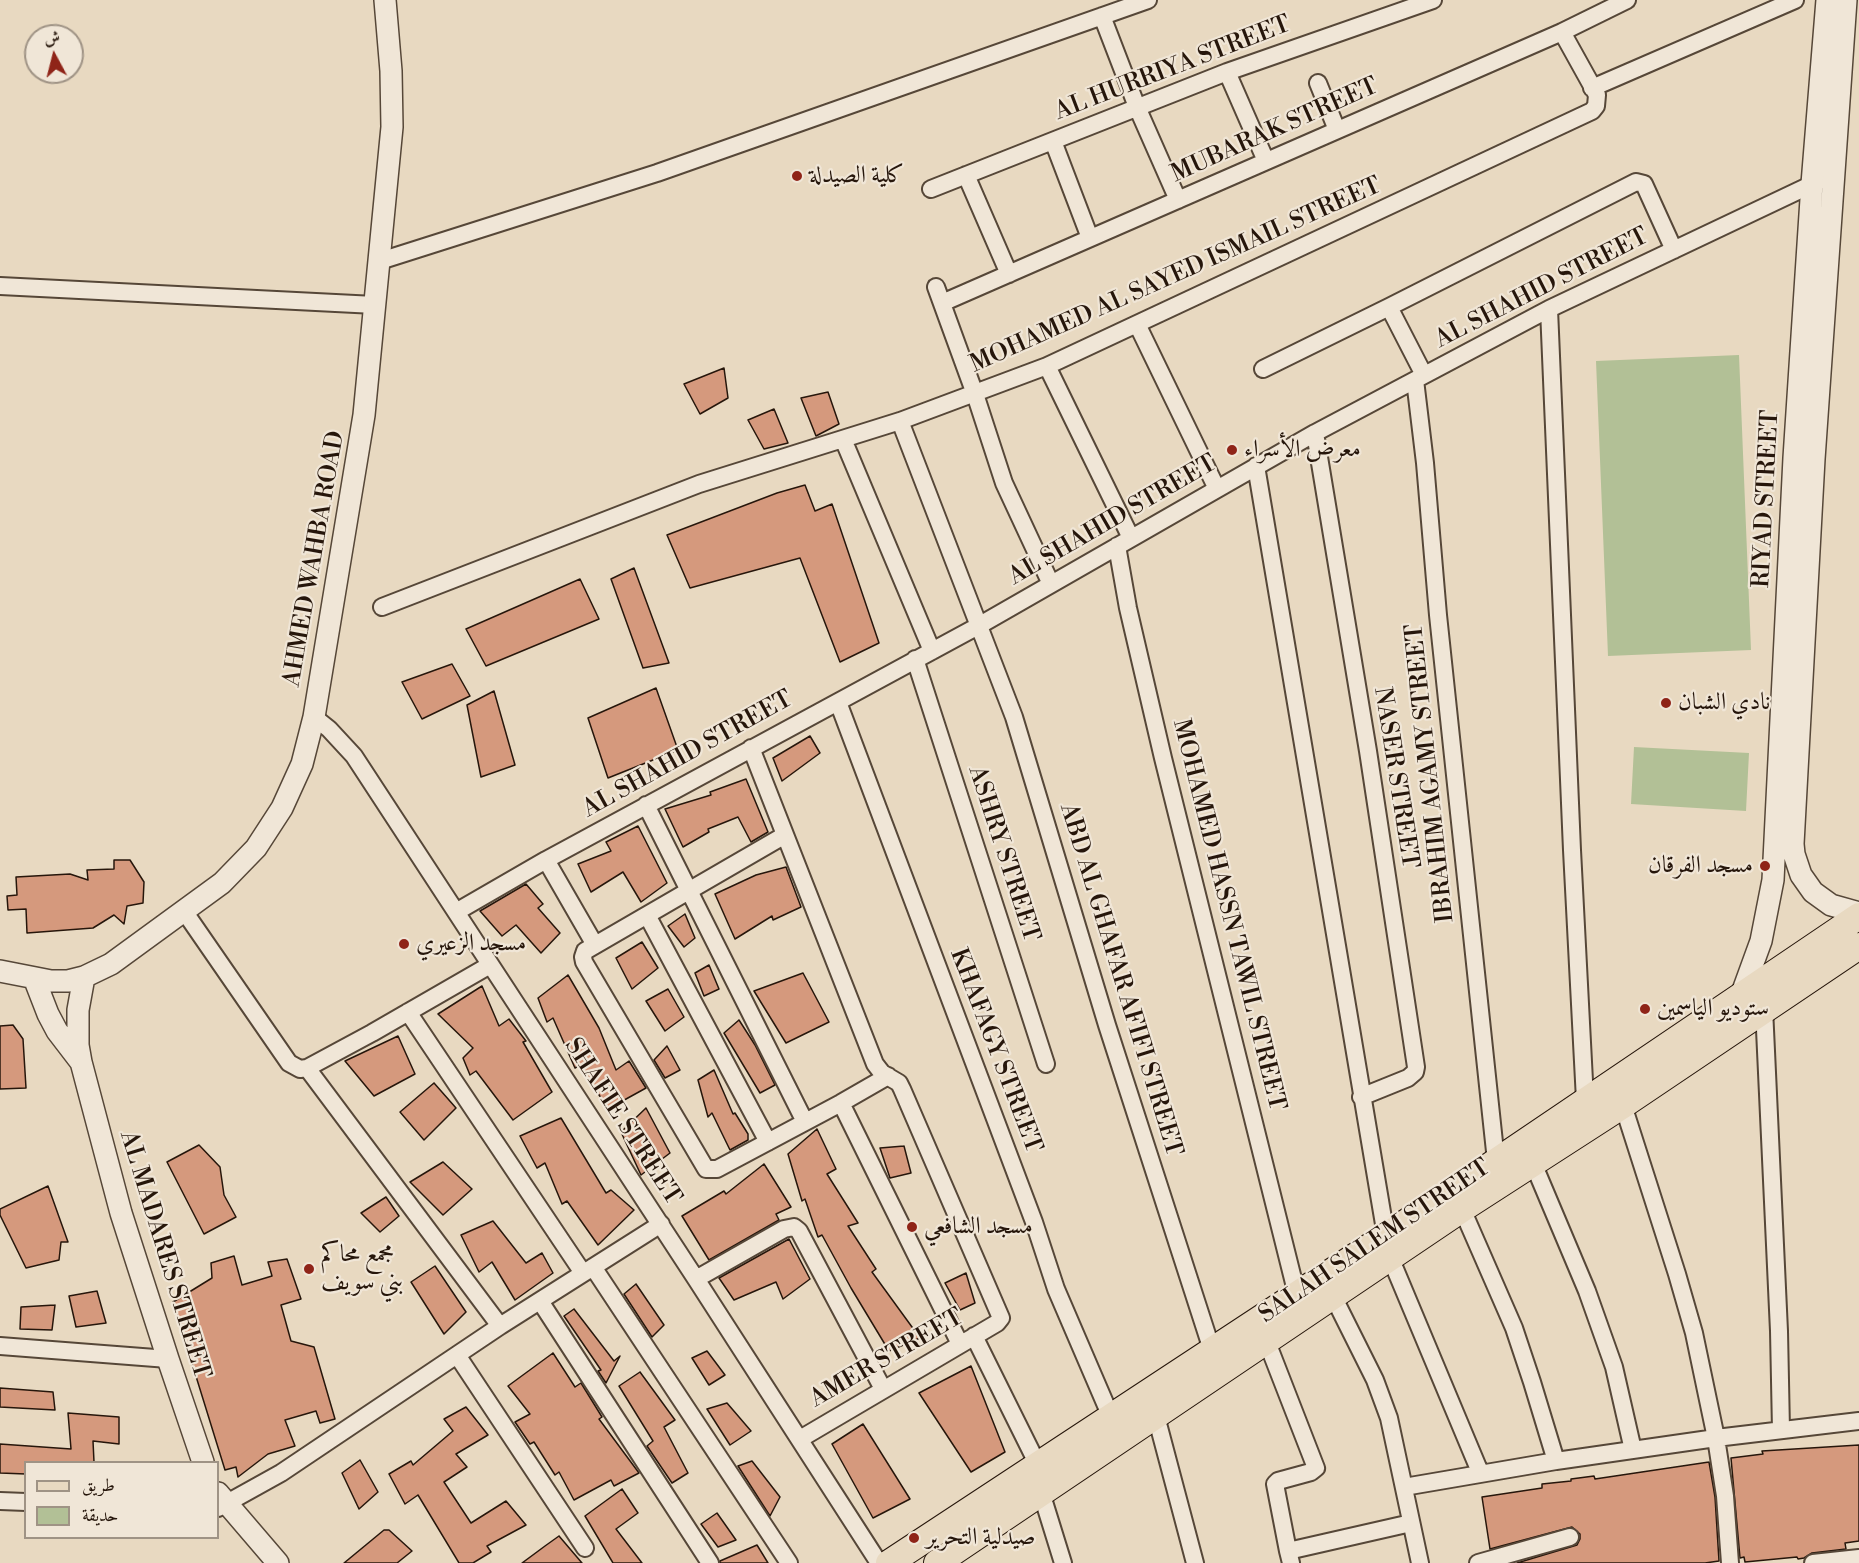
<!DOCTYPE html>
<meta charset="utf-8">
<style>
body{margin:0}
#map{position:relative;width:1859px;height:1563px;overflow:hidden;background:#e8d9c1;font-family:"Libre Bodoni",Amiri,serif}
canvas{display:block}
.legend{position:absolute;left:24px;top:1461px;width:195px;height:78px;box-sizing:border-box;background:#f0e6d7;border:2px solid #9f9385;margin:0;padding:8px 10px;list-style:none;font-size:18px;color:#26160b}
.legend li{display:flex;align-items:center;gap:12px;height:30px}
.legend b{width:30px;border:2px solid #9f9385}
.north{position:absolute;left:24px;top:24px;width:60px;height:60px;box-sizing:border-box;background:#f0e6d7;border:2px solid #9f9385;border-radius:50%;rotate:353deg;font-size:16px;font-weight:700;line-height:24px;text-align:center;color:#26160b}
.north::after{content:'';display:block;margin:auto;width:21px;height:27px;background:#8f2418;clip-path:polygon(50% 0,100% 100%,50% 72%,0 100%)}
</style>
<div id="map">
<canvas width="1859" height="1563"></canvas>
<ul class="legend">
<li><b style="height:8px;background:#e8d9c1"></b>طريق</li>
<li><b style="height:16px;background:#b2c096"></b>حديقة</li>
</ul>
<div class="north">ش</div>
</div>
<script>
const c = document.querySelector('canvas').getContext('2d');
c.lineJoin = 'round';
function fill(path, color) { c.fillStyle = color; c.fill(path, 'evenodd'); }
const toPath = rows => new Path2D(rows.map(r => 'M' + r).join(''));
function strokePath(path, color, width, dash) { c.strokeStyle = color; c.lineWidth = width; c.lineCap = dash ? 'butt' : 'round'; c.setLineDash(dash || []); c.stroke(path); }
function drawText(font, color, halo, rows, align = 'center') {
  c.font = font + ' "Libre Bodoni",Amiri,serif'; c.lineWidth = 4.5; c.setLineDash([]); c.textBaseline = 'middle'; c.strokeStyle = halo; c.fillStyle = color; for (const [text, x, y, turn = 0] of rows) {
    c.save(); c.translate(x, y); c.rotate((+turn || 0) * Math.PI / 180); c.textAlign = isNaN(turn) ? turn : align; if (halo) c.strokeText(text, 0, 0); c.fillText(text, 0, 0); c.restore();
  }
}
fill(toPath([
 [1739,355,1751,650,1608,656,1596,361],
 [1634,747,1749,753,1746,811,1631,804]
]), '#b2c096');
const building = toPath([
 [724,368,728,398,700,414,684,384,724,368],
 [828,392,839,424,816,436,801,398,828,392],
 [774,409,788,443,764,449,748,420,774,409],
 [805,485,815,511,832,504,879,643,840,662,800,558,690,588,667,535,777,493,805,485],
 [634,568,669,663,643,668,611,579,634,568],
 [580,579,599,619,486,666,466,629,580,579],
 [452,664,470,696,422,719,402,682,452,664],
 [656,688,678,750,608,778,588,718,656,688],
 [494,691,515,765,481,777,467,705,494,691],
 [810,736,820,753,782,781,773,758,810,736],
 [746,779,768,832,751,842,738,817,708,829,709,832,683,847,665,809,711,795,710,792,746,779],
 [638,826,667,883,641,902,623,872,591,892,578,864,611,851,606,842,638,826],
 [114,860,130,860,144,882,143,903,127,906,124,924,114,915,93,928,27,933,26,909,8,910,7,896,17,895,16,877,70,874,88,880,87,870,114,869,114,860],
 [786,867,801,907,773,920,772,916,735,939,715,894,756,875,786,867],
 [526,884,543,904,538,908,560,933,541,953,516,925,502,936,480,911,526,884],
 [685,914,695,938,684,947,668,926,685,914],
 [642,942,658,968,632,989,616,958,642,942],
 [709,965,719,989,704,996,695,973,709,965],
 [803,973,829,1022,786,1043,754,991,803,973],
 [568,975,599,1028,616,1070,629,1061,646,1088,608,1109,580,1065,575,1068,553,1018,547,1022,538,998,568,975],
 [482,986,499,1026,509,1019,526,1041,523,1042,552,1092,513,1120,476,1071,470,1075,463,1058,473,1048,438,1014,482,986],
 [668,989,684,1017,665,1031,646,1001,668,989],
 [739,1020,755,1045,775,1085,760,1093,724,1033,739,1020],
 [13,1025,23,1039,26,1088,0,1089,0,1026,13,1025],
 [398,1036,415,1074,374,1096,345,1061,398,1036],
 [667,1046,680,1070,665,1078,654,1060,667,1046],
 [714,1070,733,1114,735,1113,748,1134,748,1140,730,1150,712,1113,708,1117,698,1080,714,1070],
 [434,1083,456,1108,424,1140,400,1112,434,1083],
 [646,1108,670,1153,641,1175,621,1132,646,1108],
 [561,1118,606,1193,611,1190,634,1210,598,1245,567,1201,562,1204,545,1163,537,1168,520,1136,561,1118],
 [817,1129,836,1169,827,1174,858,1223,848,1226,876,1269,872,1272,920,1338,889,1351,851,1288,822,1235,818,1237,805,1199,802,1201,788,1154,817,1129],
 [199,1145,220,1167,224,1195,236,1217,204,1234,167,1162,199,1145],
 [904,1146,911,1173,890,1178,880,1148,904,1146],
 [443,1162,472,1189,443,1215,410,1182,443,1162],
 [764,1164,791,1207,776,1214,779,1220,709,1260,682,1216,724,1191,726,1194,764,1164],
 [48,1186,68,1242,61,1242,59,1260,26,1268,0,1215,0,1209,48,1186],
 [386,1197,399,1216,380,1232,361,1213,386,1197],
 [493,1221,526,1263,542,1253,553,1273,515,1300,492,1262,479,1272,461,1235,493,1221],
 [789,1239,810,1279,783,1299,776,1282,734,1300,719,1278,789,1239],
 [234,1256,242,1285,272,1276,268,1262,287,1259,301,1299,281,1305,291,1341,314,1347,335,1419,320,1423,316,1411,285,1420,295,1446,268,1454,238,1477,236,1467,225,1470,173,1302,212,1278,211,1263,234,1256],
 [435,1266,466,1312,444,1334,411,1282,435,1266],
 [966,1273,975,1303,960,1310,945,1283,966,1273],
 [636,1284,664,1325,652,1337,624,1294,636,1284],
 [97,1291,106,1323,76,1327,69,1296,97,1291],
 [55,1305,52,1330,20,1329,21,1307,55,1305],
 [574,1309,614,1361,620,1356,606,1383,598,1371,601,1370,564,1316,574,1309],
 [707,1351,725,1375,709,1385,692,1358,707,1351],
 [553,1353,575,1387,581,1383,602,1417,599,1419,639,1473,614,1486,611,1480,574,1500,559,1472,555,1475,534,1442,530,1444,515,1422,530,1414,508,1386,553,1353],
 [971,1366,1005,1452,971,1472,919,1393,971,1366],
 [640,1372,675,1420,664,1427,688,1473,672,1483,647,1446,653,1441,619,1386,640,1372],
 [0,1388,53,1392,55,1410,0,1407,0,1388],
 [727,1403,751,1431,730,1445,707,1409,727,1403],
 [466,1407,488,1435,456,1454,467,1467,444,1482,471,1523,506,1501,526,1525,487,1546,491,1552,473,1563,459,1563,418,1495,405,1504,389,1474,411,1461,413,1465,453,1431,444,1419,466,1407],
 [68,1413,119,1417,119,1444,93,1441,94,1462,26,1462,26,1474,0,1473,0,1444,71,1449,68,1413],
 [863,1424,910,1499,873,1518,832,1444,863,1424],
 [1859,1445,1859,1541,1845,1543,1846,1549,1812,1553,1804,1558,1798,1559,1797,1557,1745,1562,1744,1557,1740,1558,1731,1458,1763,1454,1762,1451,1859,1445],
 [360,1460,378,1492,359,1509,342,1473,360,1460],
 [752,1461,780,1497,770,1516,738,1466,752,1461],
 [1709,1462,1715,1497,1719,1561,1705,1563,1517,1563,1577,1545,1580,1539,1580,1534,1572,1527,1490,1549,1482,1497,1542,1488,1542,1484,1571,1481,1571,1479,1594,1476,1595,1479,1709,1462],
 [622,1489,638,1513,616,1529,642,1563,613,1563,585,1516,622,1489],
 [717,1513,736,1540,718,1547,701,1524,717,1513],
 [384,1530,389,1530,412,1551,397,1563,344,1563,384,1530],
 [559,1536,582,1563,522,1563,545,1546,559,1536],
 [757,1545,768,1563,720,1563,720,1561,757,1545]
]);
fill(building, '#d5997d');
strokePath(building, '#26160b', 1.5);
const minor = toPath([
 [1102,16,1137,107,1178,200],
 [1227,72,1266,161],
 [1318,83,1337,130],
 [1592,88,1795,0],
 [1053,141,1090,238],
 [966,175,1009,274],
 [931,189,1227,72,1433,0],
 [380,261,657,173,1148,0],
 [0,286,375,305],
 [936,287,975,394,1004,483,1051,584],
 [942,303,1562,32,1627,0],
 [1389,307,1424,375],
 [1549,309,1572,850,1585,1100],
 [1137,324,1217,489],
 [1047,366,1131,538],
 [1263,369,1389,307,1636,182,1644,184,1674,250],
 [1415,380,1425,463,1438,615,1496,1161],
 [900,421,1014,717,1107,1025,1212,1350],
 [1315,433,1368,751,1416,1067,1415,1072,1408,1078,1361,1097],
 [843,439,932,651],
 [1256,466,1386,1236],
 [1117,546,1128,608,1163,758,1297,1295],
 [382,607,699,484,900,421,1047,366,1592,111,1596,106,1597,95,1562,32],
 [915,659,1046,1064],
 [838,702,1034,1222,1056,1289,1111,1417],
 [314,717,329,729,354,756,696,1279,879,1563],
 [751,748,875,1064,882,1073,899,1083,902,1089,1001,1318,997,1323,800,1439],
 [646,805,805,1122],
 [785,835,585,951,583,957,584,962,706,1169,717,1169,841,1103,888,1076],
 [546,860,595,945],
 [184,911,289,1063,300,1069,307,1068],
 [456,912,546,860,980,625,1315,433,1549,309,1821,180],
 [647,915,768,1142],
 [490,965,372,1033,307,1068,500,1326],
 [1764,1008,1779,1331,1781,1430],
 [408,1012,583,1273],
 [841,1103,960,1344],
 [1623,1105,1677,1274,1694,1333,1716,1438,1725,1496,1730,1563],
 [1533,1163,1587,1291,1614,1367,1633,1450],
 [1462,1209,1514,1328,1532,1382,1556,1461],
 [1390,1257,1480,1472],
 [593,1267,789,1563],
 [696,1279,784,1229,794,1227,799,1231,883,1389],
 [1333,1296,1375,1380,1389,1418,1420,1563],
 [540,1301,710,1563],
 [974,1336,1038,1465],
 [1267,1342,1316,1468,1311,1472,1278,1481,1275,1484,1288,1551],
 [0,1346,168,1359],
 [457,1355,585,1548],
 [1156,1416,1195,1563],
 [1404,1487,1556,1461,1716,1438,1859,1421],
 [1041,1492,1063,1563],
 [0,1501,26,1502],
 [218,1508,281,1473,500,1326,661,1224],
 [1291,1563,1288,1551,1411,1523],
 [1478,1563,1570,1537],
 [1813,1563,1859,1558]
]);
const tertiary = toPath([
 [1846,0,1814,459,1793,844,1794,854,1801,875,1813,892,1831,905,1859,913],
 [0,971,51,981,68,981,84,977,111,964,222,883,256,848,282,808,302,764,314,717,364,415,392,127,391,71,385,0],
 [84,977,78,1010,78,1045,81,1062,121,1213,168,1359,203,1462],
 [34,978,48,1014,57,1031,80,1061],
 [1741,996,1761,941,1773,880,1794,458,1812,184,1827,0],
 [218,1493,278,1563]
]);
const primary = toPath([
 [889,1563,1386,1236,1859,916],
 [937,1563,1462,1209,1623,1105,1859,946]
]);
strokePath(minor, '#564738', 20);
strokePath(tertiary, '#564738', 24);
strokePath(primary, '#26160b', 28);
strokePath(minor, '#f0e6d7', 16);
strokePath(tertiary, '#f0e6d7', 21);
strokePath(primary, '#e8d9c1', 26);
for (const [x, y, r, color] of [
 [797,176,6,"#8f2418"],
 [1232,450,6,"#8f2418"],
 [1666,703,6,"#8f2418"],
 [1765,866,6,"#8f2418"],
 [404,944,6,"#8f2418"],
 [1645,1009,6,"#8f2418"],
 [912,1227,6,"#8f2418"],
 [309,1269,6,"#8f2418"],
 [914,1538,6,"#8f2418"]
]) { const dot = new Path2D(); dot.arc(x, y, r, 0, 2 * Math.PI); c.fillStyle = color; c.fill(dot); strokePath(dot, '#f0e6d7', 2); }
drawText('24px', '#26160b', '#f0e6d7', [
 ["AL HURRIYA STREET",1173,69,-21],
 ["MUBARAK STREET",1275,131,-24],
 ["MOHAMED AL SAYED ISMAIL STREET",1176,276,-24],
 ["AL SHAHID STREET",1542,289,-27],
 ["RIYAD STREET",1767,499,-87],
 ["AL SHAHID STREET",1113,521,-30],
 ["AHMED WAHBA ROAD",315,559,-80],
 ["AL SHAHID STREET",688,755,-29],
 ["IBRAHIM AGAMY STREET",1431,773,-96],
 ["NASER STREET",1395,778,81],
 ["ASHRY STREET",1003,854,72],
 ["MOHAMED HASSN TAWIL STREET",1228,915,76],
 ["ABD AL GHAFAR AFIFI STREET",1120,980,73],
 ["KHAFAGY STREET",995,1051,69],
 ["SHAFIE STREET",622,1122,57],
 ["SALAH SALEM STREET",1375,1242,-34],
 ["AL MADARES STREET",164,1255,73],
 ["AMER STREET",887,1359,-30]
]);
drawText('24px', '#26160b', '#f0e6d7', [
 ["كلية الصيدلة",809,176],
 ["معرض الأسراء",1244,450],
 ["نادي الشبان",1678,703],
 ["مسجد الفرقان",1753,866,"right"],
 ["مسجد الزعيري",416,944],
 ["ستوديو الياسمين",1657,1009],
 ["مسجد الشافعي",924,1227],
 ["مجمع محاكم",321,1255],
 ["بني سويف",321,1283],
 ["صيدلية التحرير",926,1538]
], 'left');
</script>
